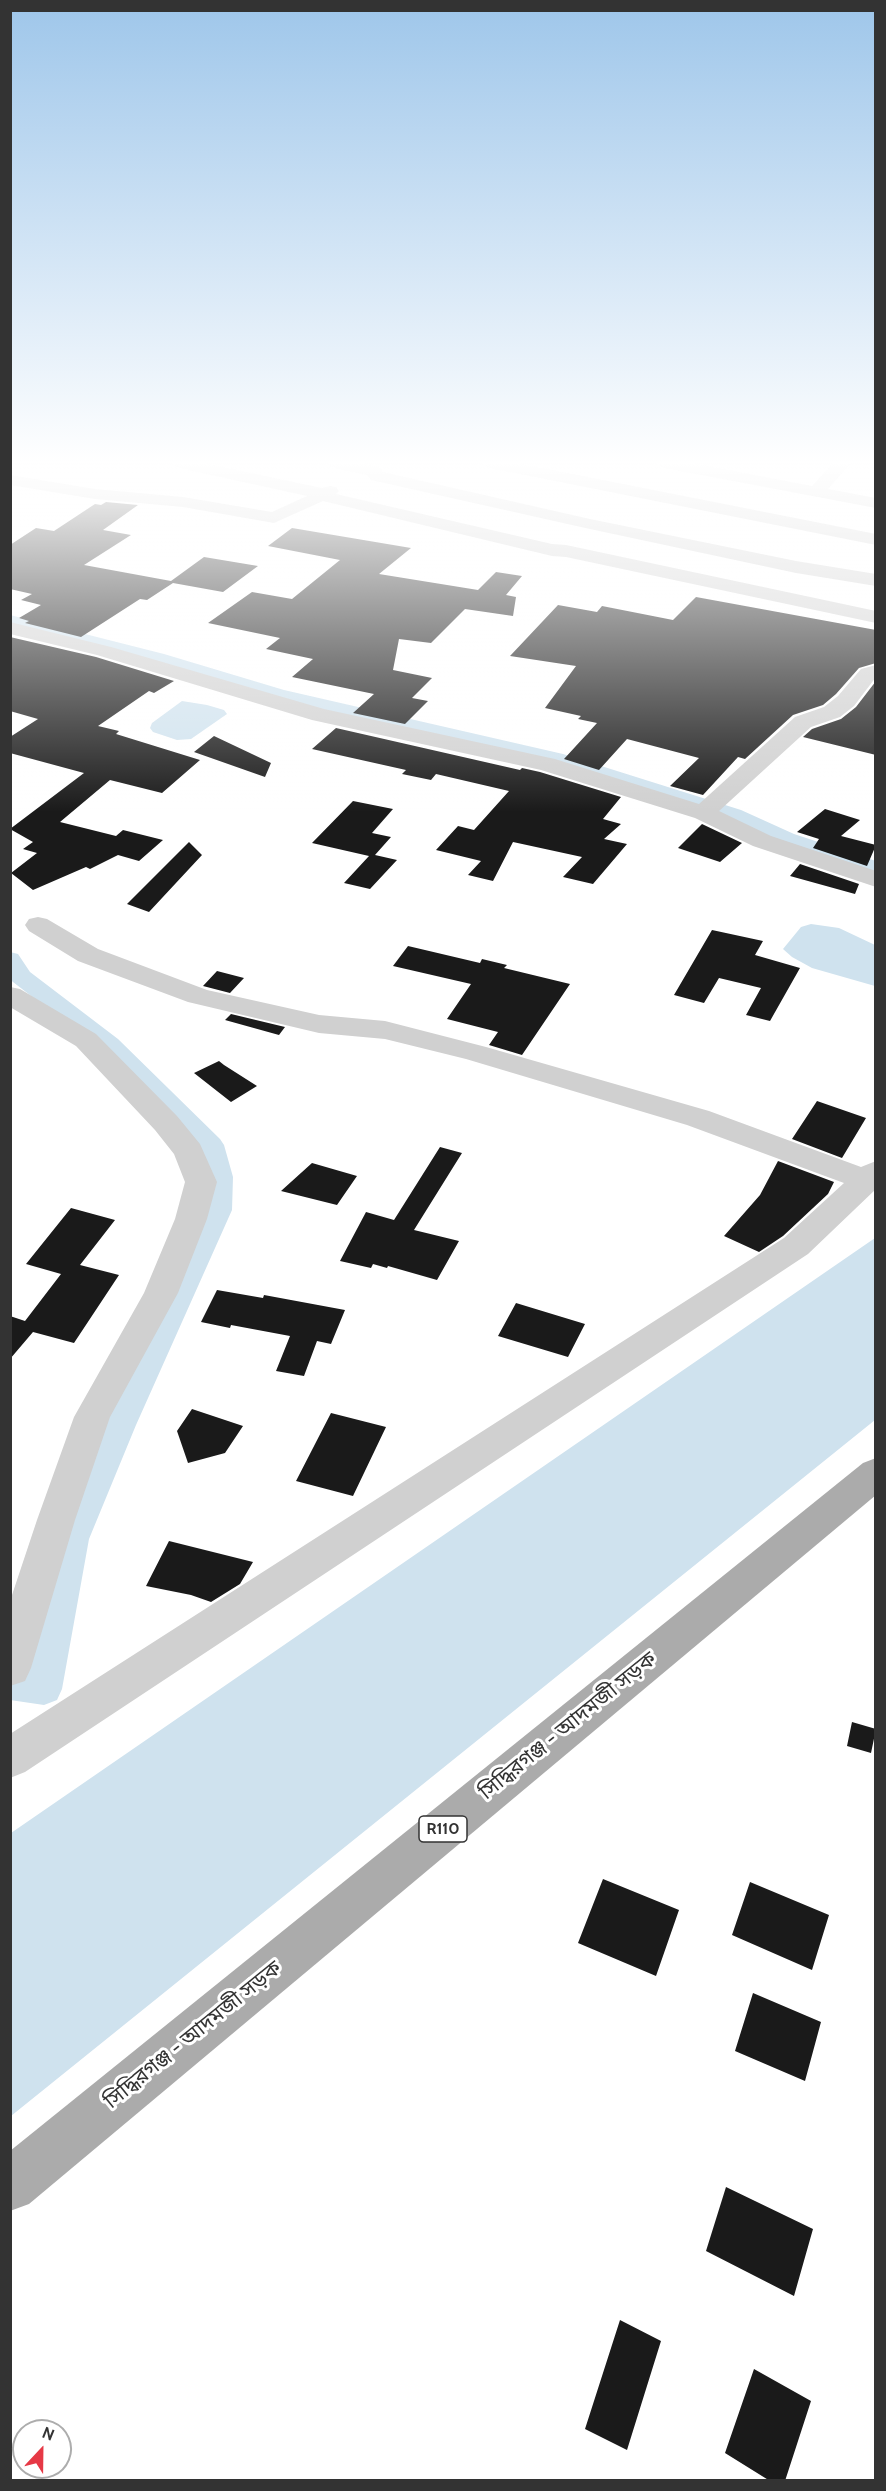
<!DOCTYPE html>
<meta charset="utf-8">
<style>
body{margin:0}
#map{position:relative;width:886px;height:2491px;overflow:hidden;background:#fff;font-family:Cabin,sans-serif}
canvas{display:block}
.frame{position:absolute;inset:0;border:12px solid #333;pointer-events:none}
.north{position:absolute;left:12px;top:2419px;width:60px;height:60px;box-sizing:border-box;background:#fff;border:2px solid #adadad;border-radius:50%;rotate:22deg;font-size:16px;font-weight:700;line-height:24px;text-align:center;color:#333}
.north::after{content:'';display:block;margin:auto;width:21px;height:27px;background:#e63946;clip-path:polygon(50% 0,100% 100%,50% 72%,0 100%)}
</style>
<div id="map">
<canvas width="886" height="2491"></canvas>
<div class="frame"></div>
<div class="north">N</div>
</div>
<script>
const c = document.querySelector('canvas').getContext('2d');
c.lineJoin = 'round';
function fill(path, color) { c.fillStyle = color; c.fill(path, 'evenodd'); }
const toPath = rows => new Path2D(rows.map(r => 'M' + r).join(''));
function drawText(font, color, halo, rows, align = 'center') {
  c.font = font + ' Cabin,"Noto Sans Bengali",sans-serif'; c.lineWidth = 6; c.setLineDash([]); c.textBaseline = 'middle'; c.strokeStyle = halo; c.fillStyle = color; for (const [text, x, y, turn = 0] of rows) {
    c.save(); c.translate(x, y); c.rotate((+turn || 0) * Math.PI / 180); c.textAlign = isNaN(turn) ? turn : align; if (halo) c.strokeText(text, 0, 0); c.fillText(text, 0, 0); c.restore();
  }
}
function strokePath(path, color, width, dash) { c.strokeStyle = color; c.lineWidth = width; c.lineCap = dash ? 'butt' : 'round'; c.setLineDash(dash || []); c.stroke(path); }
fill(toPath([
 [182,701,207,705,224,710,227,714,191,739,177,740,153,732,150,728,152,723],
 [811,924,839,928,875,945,875,986,812,968,792,957,783,949,801,927],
 [875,1238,875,1420,11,2116,11,1833]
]), '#cfe2ee');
fill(toPath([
 [10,615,164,654,284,690,563,754,741,810,794,834,876,861,876,874,780,842,727,818,550,763,272,698,152,662,10,625,10,615],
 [10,952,18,954,30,972,118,1039,220,1139,224,1145,233,1177,232,1210,136,1425,89,1539,62,1689,57,1700,44,1705,10,1700,10,1668,29,1671,55,1539,104,1425,204,1210,205,1177,198,1148,100,1049,13,982,10,979,10,952]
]), '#cfe2ee');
fill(toPath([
 [106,502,138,505,103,530,131,535,84,565,171,581,204,557,258,566,223,592,173,583,147,600,140,599,81,637,25,623,29,621,19,618,41,605,21,600,32,594,10,589,10,545,36,528,54,531,95,504,101,505],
 [292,528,411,548,379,574,478,590,496,572,522,576,506,595,516,597,513,616,465,609,431,643,399,639,393,670,432,678,412,698,428,701,405,724,353,713,374,694,292,677,313,659,266,649,280,638,208,623,252,592,292,599,340,560,268,546],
 [696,597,876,630,876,663,859,668,836,694,823,705,793,715,745,759,738,757,703,795,670,786,699,758,627,739,599,770,564,759,597,723,578,719,581,716,545,708,576,666,510,656,558,605,597,612,602,606,673,620],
 [10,637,96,657,174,681,154,693,149,691,98,726,119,731,116,734,200,760,162,793,110,780,60,822,116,836,123,830,163,840,139,861,118,855,90,869,86,867,33,890,11,873,37,853,23,849,33,842,10,829,84,773,10,753,10,737,38,719,10,711],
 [876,681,876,755,803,737,812,729,841,719,856,707],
 [336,728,520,770,522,768,540,772,621,797,603,819,621,824,604,839,627,844,593,884,563,877,582,857,513,842,493,881,468,875,481,861,436,850,458,826,474,830,509,791,436,774,431,780,402,774,406,770,312,749],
 [214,736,271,763,265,777,194,752],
 [353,801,393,809,372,833,391,837,375,855,397,860,370,889,344,883,369,856,312,843],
 [825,809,860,820,841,836,876,845,867,866,813,848,819,839,797,832],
 [702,824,742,843,720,862,678,848],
 [189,842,202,855,149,912,127,904],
 [800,864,859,884,855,894,790,876],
 [712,930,763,941,755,955,800,968,770,1021,746,1015,761,988,719,978,704,1003,674,995],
 [408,946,480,963,482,959,507,965,504,968,570,984,522,1055,489,1045,498,1032,447,1019,471,984,393,966],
 [217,971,244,978,230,993,203,986],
 [231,1014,285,1027,279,1035,225,1020],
 [219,1061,224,1065,257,1086,231,1102,194,1073],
 [817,1101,866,1118,842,1158,792,1139],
 [440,1147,462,1153,414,1230,459,1241,437,1280,388,1266,387,1268,373,1264,371,1268,340,1261,366,1212,394,1220],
 [778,1161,834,1182,828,1194,783,1236,759,1252,724,1236,760,1195],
 [312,1163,357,1176,337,1205,281,1191],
 [71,1208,115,1220,80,1265,119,1275,74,1343,33,1332,10,1359,10,1316,25,1321,61,1274,26,1264],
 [217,1290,263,1298,264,1295,345,1310,331,1344,317,1341,304,1376,276,1371,290,1336,231,1325,230,1328,201,1322],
 [516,1303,585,1324,568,1357,498,1336],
 [192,1409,243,1426,225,1453,188,1463,177,1431],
 [331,1413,386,1427,353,1496,296,1481],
 [169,1541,253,1562,240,1584,211,1602,191,1595,146,1586],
 [852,1722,876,1729,871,1753,847,1746],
 [603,1879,679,1910,656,1976,578,1943],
 [750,1882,829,1915,812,1970,732,1935],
 [753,1993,821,2022,805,2081,735,2051],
 [726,2187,813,2229,794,2296,706,2251],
 [620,2320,661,2341,627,2450,585,2429],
 [754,2369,811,2401,785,2481,770,2481,725,2453]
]), '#1a1a1a');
fill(toPath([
 [171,463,204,463,322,488,330,486,336,487,339,491,336,494,552,544,566,545,876,611,876,623,566,557,552,556,323,501,274,523,183,507,95,499,10,485,10,475,95,489,183,497,272,512,307,496,179,468,171,463],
 [329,463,361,463,379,467,383,472,590,519,796,561,876,574,876,586,796,573,590,529,371,480,367,475,331,467,329,463],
 [482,463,517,463,876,534,876,545,490,468,482,463],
 [656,463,692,463,812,486,833,463,851,463,828,489,876,498,876,508,664,468,656,463],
 [10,622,111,647,324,709,555,759,699,804,795,717,824,707,838,696,861,669,876,665,876,677,854,706,840,717,811,727,719,811,771,836,876,871,876,887,753,846,695,818,541,770,312,720,97,655,10,634,10,622],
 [38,917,47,919,98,949,207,990,319,1015,385,1021,486,1047,709,1111,861,1167,876,1161,876,1189,808,1254,25,1772,10,1778,10,1734,784,1238,844,1183,687,1125,466,1059,385,1039,319,1033,188,1002,78,961,29,931,25,925,29,919,38,917],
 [10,987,20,989,96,1034,177,1116,200,1144,217,1182,207,1219,178,1293,110,1417,75,1520,31,1668,25,1681,10,1686,10,1601,37,1520,74,1417,144,1293,175,1219,185,1182,174,1154,155,1130,76,1046,10,1007,10,987]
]), '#d0d0d0');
fill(toPath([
 [876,1458,876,1495,29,2204,10,2211,10,2151,863,1463,876,1458]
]), '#ababab');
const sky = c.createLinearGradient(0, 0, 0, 812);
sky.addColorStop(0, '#9ec6ea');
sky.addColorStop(0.57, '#fff');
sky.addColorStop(1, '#ffffff00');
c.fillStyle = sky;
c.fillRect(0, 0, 886, 812);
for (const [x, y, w] of [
 [443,1829,48]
]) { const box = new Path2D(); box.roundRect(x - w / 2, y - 13, w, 26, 4.5); c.fillStyle = '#fff'; c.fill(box); strokePath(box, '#333', 1.5); }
drawText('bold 16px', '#333', null, [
 ["R110",443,1829]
]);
drawText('21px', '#333', '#fff', [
 ["সিদ্ধিরগঞ্জ - আদমজী সড়ক",568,1726,-39],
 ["সিদ্ধিরগঞ্জ - আদমজী সড়ক",193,2035,-39]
]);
</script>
